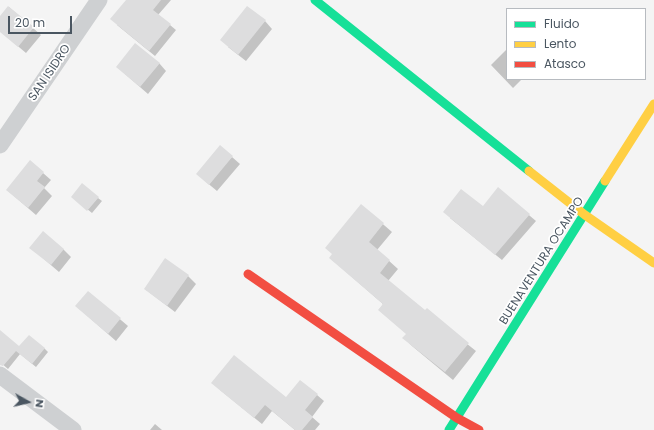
<!DOCTYPE html>
<style>
body{margin:0}
#map{position:relative;width:654px;height:430px;overflow:hidden;background:#f4f4f4;font-family:Poppins,sans-serif}
canvas{display:block}
.legend{position:absolute;left:506px;top:8px;width:140px;height:72px;box-sizing:border-box;background:#fff;border:1px solid #b7bbc0;margin:0;padding:5px 7px;list-style:none;font-size:12px;color:#4a5661}
.legend li{display:flex;align-items:center;gap:8px;height:20px}
.legend b{width:20px;border:1px solid #b7bbc0}
.north{position:absolute;left:8px;top:382px;width:40px;height:40px;-webkit-text-stroke:3px #fff;paint-order:stroke;rotate:98deg;font-size:11px;font-weight:700;line-height:16px;text-align:center;color:#4a5661}
.north::after{content:'';display:block;margin:auto;width:14px;height:18px;background:#4a5661;clip-path:polygon(50% 0,100% 100%,50% 72%,0 100%)}
.scale{position:absolute;left:8px;top:16px;width:64px;height:18px;box-sizing:border-box;border:2px solid #4a5661;border-top:0;padding-left:5px;font-size:12px;line-height:14px;white-space:nowrap;color:#4a5661;-webkit-text-stroke:3px #fff;paint-order:stroke}
</style>
<div id="map">
<canvas width="654" height="430"></canvas>
<ul class="legend">
<li><b style="height:5px;background:#16e098"></b>Fluido</li>
<li><b style="height:5px;background:#ffcf43"></b>Lento</li>
<li><b style="height:5px;background:#f24e42"></b>Atasco</li>
</ul>
<div class="north">N</div>
<div class="scale">20 m</div>
</div>
<script>
const c = document.querySelector('canvas').getContext('2d');
c.lineJoin = 'round';
function fill(path, color) { c.fillStyle = color; c.fill(path, 'evenodd'); }
const toPath = rows => new Path2D(rows.map(r => 'M' + r).join(''));
function strokePath(path, color, width, dash) { c.strokeStyle = color; c.lineWidth = width; c.lineCap = dash ? 'butt' : 'round'; c.setLineDash(dash || []); c.stroke(path); }
function drawText(font, color, halo, rows, align = 'center') {
  c.font = font + ' Poppins,sans-serif'; c.lineWidth = 3.5; c.setLineDash([]); c.textBaseline = 'middle'; c.strokeStyle = halo; c.fillStyle = color; for (const [text, x, y, turn = 0] of rows) {
    c.save(); c.translate(x, y); c.rotate((+turn || 0) * Math.PI / 180); c.textAlign = isNaN(turn) ? turn : align; if (halo) c.strokeText(text, 0, 0); c.fillText(text, 0, 0); c.restore();
  }
}
fill(toPath([
 [142,0,171,0,158,15,176,30,155,56,117,25],
 [9,7,41,35,26,53,0,31,0,17],
 [265,21,272,29,246,61,228,47],
 [507,49,507,79,522,79,513,88,491,65],
 [159,63,166,71,148,94,125,74],
 [232,157,240,164,217,191,205,181],
 [43,173,51,180,44,188,52,196,36,215,7,190],
 [498,189,536,221,502,260,450,218,483,208],
 [98,198,102,201,92,213,76,200],
 [362,206,392,232,377,250,398,269,388,281,476,351,453,380,412,346,404,338,407,334,379,310,383,304,330,258],
 [31,248,63,249,71,257,59,272],
 [188,276,196,284,175,312,145,289],
 [88,292,128,326,116,341,76,306],
 [0,342,19,347,44,348,48,352,36,367,20,354,8,369,0,362],
 [220,390,286,398,317,395,324,401,312,417,320,424,315,430,295,430,272,411,262,424],
 [155,424,162,430,150,430]
]), '#0003');
fill(toPath([
 [126,0,161,0,153,10,171,24,149,51,110,19],
 [8,6,34,27,18,47,0,32,0,16],
 [247,6,266,20,238,55,220,40],
 [135,43,160,63,140,87,116,67],
 [220,145,233,156,209,185,196,174],
 [30,160,44,172,37,181,45,187,28,208,6,190],
 [82,183,99,197,87,211,71,197],
 [498,187,530,214,495,255,443,212,461,189,483,206],
 [361,204,384,223,369,242,390,260,380,273,425,310,427,308,469,343,445,372,402,338,406,334,378,310,383,304,329,258,332,254,325,248],
 [43,231,64,249,51,265,29,248],
 [165,258,189,275,167,306,144,289],
 [88,291,121,318,108,334,75,306],
 [0,330,19,346,29,335,45,348,32,364,16,351,3,366,0,365],
 [234,355,286,397,300,380,318,394,305,410,313,417,302,430,295,430,265,405,254,418,211,383]
]), '#ddddde');
strokePath(toPath([
 [0,145,99,0],
 [0,375,73,430]
]), '#ced0d2', 17);
strokePath(toPath([
 [315,0,529,171],
 [449,430,605,181]
]), '#16e098', 9);
strokePath(toPath([
 [529,171,585,215,654,263],
 [605,181,654,104]
]), '#ffcf43', 9);
strokePath(toPath([
 [248,274,457,418,479,430]
]), '#f24e42', 9);
drawText('12px', '#4a5661', '#fff', [
 ["SAN ISIDRO",50,73,-56],
 ["BUENAVENTURA OCAMPO",542,261,-58]
]);
</script>
